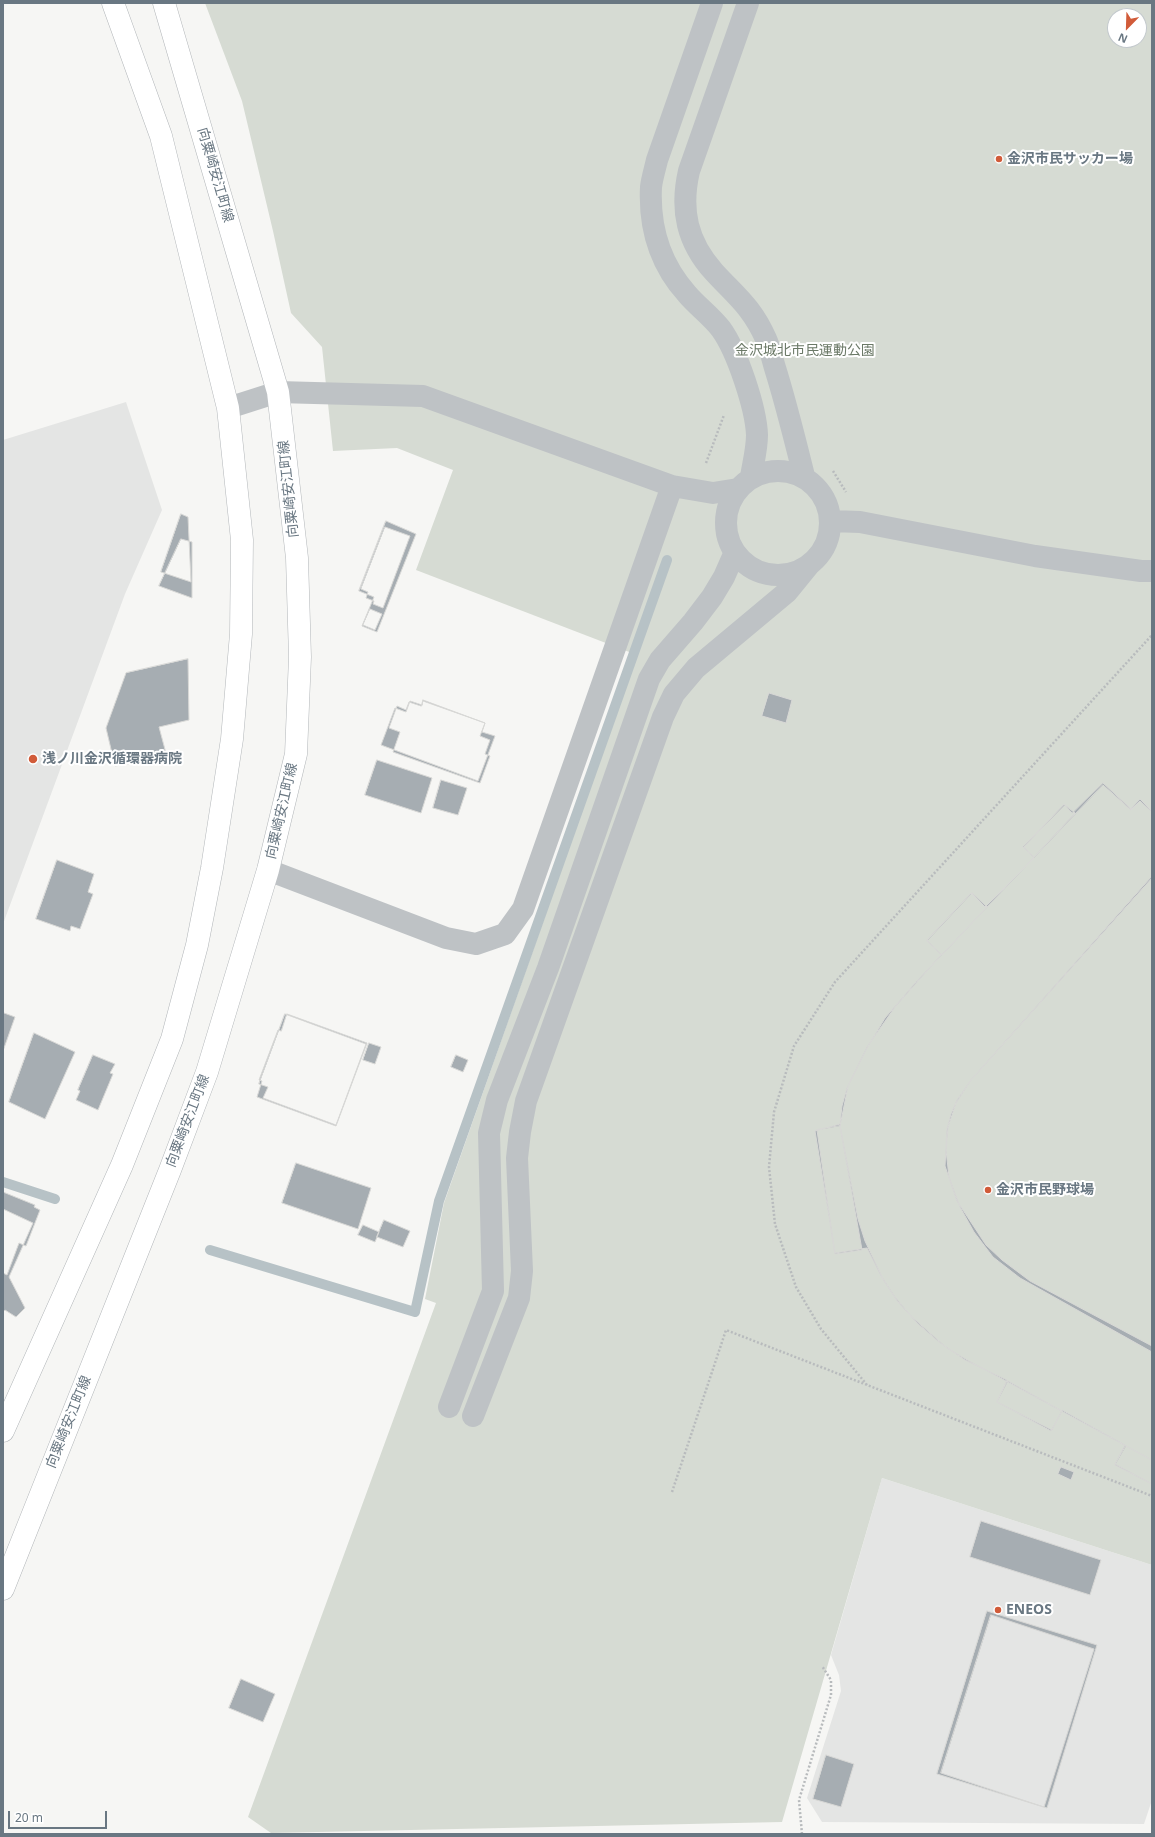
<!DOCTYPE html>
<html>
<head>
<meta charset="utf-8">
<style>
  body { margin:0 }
  #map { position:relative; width:1155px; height:1837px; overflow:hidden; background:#f6f6f4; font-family:"Noto Sans",sans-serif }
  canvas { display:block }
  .frame { position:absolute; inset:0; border:4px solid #697782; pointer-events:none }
  .north { position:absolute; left:1107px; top:8px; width:40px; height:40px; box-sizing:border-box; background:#fff; border:1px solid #c3c9cd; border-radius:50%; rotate:203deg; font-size:11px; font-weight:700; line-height:16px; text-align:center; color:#697782 }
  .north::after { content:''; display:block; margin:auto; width:14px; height:18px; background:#d15b39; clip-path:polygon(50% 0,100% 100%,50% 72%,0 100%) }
  .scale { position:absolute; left:8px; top:1811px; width:99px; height:18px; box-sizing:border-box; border:2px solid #697782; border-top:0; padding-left:5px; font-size:12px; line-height:14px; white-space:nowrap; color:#697782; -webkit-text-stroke:3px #fff; paint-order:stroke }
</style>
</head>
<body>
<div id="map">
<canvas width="1155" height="1837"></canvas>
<div class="frame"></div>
<div class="north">N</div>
<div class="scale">20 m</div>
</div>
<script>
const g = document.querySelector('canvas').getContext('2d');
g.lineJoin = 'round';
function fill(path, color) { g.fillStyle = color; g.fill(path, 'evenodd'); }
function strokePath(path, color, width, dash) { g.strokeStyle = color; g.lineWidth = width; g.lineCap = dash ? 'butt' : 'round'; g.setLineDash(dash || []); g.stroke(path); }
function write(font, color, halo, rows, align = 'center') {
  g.font = font + ' "Noto Sans","Noto Sans JP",sans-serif'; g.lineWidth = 4; g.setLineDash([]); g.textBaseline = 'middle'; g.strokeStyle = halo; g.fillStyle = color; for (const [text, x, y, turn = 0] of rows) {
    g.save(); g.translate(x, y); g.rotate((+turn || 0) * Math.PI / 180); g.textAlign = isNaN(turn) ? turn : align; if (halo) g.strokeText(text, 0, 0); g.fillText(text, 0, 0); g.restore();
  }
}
fill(new Path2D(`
  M126 402 162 510 125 594 3 924V440Z
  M882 1478 1152 1565V1800L1144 1824 822 1822 807 1798 841 1691 839 1675 831 1655Z`), '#e4e5e4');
fill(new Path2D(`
  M205 3H1152V1565L882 1478 782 1822 271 1833 248 1817 436 1303 425 1299 444 1203 637 655 416 570 453 470 397 448 333 451 322 347 291 313 273 231 242 101ZM1115 16H1139V40H1115Z`), '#d6dbd3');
strokePath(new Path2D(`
  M3 1182 55 1199
  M210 1250 415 1312 439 1201 667 560`), '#b7c2c6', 10);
const building = new Path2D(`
  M181 514 188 517 191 582 161 572Z
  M386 521 416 534 377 632 362 626 374 597 359 591Z
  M385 527 410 536 383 608 373 604 374 601 366 598 368 592 361 589Z
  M181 539 192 542V598L159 586Z
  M370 609 382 614 375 630 363 625Z
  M188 659 189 720 159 727 167 757 115 766 106 728 126 673Z
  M769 693 792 700 786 723 762 716Z
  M423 700 485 723 482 732 495 736 478 781 381 745 395 708 406 712 410 701 422 705Z
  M423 701 485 723 480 736 490 740 485 754 490 756 480 783 393 752 400 732 389 728 397 706 406 710 409 702 421 706Z
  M377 760 432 778 421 813 365 795Z
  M441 780 467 788 458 815 433 808Z
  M1103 783 1131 809 1140 799 1152 811V876L971 1080 956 1103 948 1127 946 1150 949 1177 960 1207 974 1232 993 1257 1020 1278 1152 1352V1484L1115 1464 1125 1445 1062 1410 1052 1430 997 1402 1007 1380 965 1360 939 1342 916 1322 895 1297 880 1274 867 1248 835 1253 815 1131 840 1124 842 1106 847 1088 867 1047 895 1007 941 955 927 940 971 893 985 907 1034 858 1024 847 1064 804 1072 813Z
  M1103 785 1131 810 1140 801 1152 812V878L971 1080 957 1100 951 1114 947 1129 945 1166 957 1201 986 1245 1002 1260 1030 1281 1152 1346V1460L969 1361 947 1348 913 1318 898 1302 884 1281 865 1241 858 1219 840 1126 848 1086 867 1048 885 1018 916 982Z
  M1065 805 1075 813 1034 857 1023 847Z
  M57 860 94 874 88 892 93 894 80 929 71 926 70 931 36 919Z
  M972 893 987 907 942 955 927 941Z
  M4 1013 15 1017 3 1051V1015Z
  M285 1014 366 1044 336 1125 263 1098 268 1087 259 1084Z
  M287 1014 367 1043 336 1126 257 1097 262 1081 259 1080 278 1030 281 1031Z
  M34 1033 75 1052 45 1119 9 1102Z
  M369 1043 381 1047 375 1064 363 1060Z
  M93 1055 115 1064 110 1073 113 1074 98 1110 76 1100 80 1091 78 1090Z
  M456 1055 468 1060 463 1072 451 1067Z
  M840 1126 862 1250 835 1254 817 1130Z
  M296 1163 371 1188 358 1229 282 1203Z
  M3 1192 35 1205 34 1207 40 1210 26 1246 19 1243 7 1275 3 1273Z
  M3 1209 33 1223 9 1277 25 1308 16 1317 5 1310 3 1312Z
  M384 1220 410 1231 403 1247 377 1237Z
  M363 1225 379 1232 375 1242 358 1235Z
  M1008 1381 1062 1411 1051 1431 997 1402Z
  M1126 1446 1152 1460V1484L1115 1465Z
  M1061 1467 1074 1472 1071 1480 1058 1474Z
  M981 1521 1101 1560 1090 1595 970 1557Z
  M987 1611 1097 1645 1047 1808 937 1774Z
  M991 1615 1094 1649 1044 1807 941 1773Z
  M241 1679 275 1694 263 1722 229 1708Z
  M826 1755 854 1764 841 1807 813 1799Z`);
fill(building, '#a6adb2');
strokePath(building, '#d8d8d6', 1);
const major = new Path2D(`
  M3 1431 122 1165 172 1039 197 945 212 868 232 739 241 634 242 540 228 408 161 136 113 3
  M3 1589 170 1170 207 1072 268 870 296 754 300 657 297 558 278 392 164 3`);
strokePath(major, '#b2b6b9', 23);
strokePath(new Path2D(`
  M706 463 724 415
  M833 471 846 492
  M867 1385 821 1329 796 1287 775 1224 769 1167 774 1112 794 1046 835 982 1152 635
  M672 1492 726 1330 1152 1496
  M802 1834 799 1800 831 1695V1680L822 1666`), '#b8bbbd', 2.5, [2, 2]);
strokePath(new Path2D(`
  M712 3 657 160C655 169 652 178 651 187 649 227 660 264 687 294 697 306 711 316 721 329 737 351 756 408 757 435 757 449 753 464 751 477
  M748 3 689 171C680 210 687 242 714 272 736 296 752 307 766 339 770 348 772 358 775 368 786 403 795 440 804 476
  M228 408 278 392 423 396 672 486 713 493 738 489
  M726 523a52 52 0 1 1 104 0a52 52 0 1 1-104 0Z
  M831 521 860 522 1035 556 1141 571H1152
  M268 870 446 938 476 944 505 934 523 909 672 486
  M449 1407 493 1291 489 1133 497 1100 548 968 649 679 660 660 693 622 712 597 724 577 735 552
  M473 1416 519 1298 522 1271 517 1158 520 1132 526 1101 663 717 674 694 696 668 787 592 809 565`), '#bec2c5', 22);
strokePath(major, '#fff', 22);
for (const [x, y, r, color] of [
  [999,159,4,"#d15b39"],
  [33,759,5,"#d15b39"],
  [988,1190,4,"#d15b39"],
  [998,1610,4,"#d15b39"]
]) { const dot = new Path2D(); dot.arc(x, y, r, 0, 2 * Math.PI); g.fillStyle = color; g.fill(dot); strokePath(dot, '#fff', 1.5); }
write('bold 14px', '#697782', '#fff', [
  ["金沢市民サッカー場",1007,159],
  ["浅ノ川金沢循環器病院",42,759],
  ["金沢市民野球場",996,1190],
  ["ENEOS",1006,1610]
], 'left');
write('14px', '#697782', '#fff', [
  ["向粟崎安江町線",215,175,74],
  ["向粟崎安江町線",289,489,-96],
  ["向粟崎安江町線",282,811,-77],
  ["向粟崎安江町線",188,1121,-69],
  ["向粟崎安江町線",69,1422,-68]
]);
write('14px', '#6b7967', '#fff', [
  ["金沢城北市民運動公園",805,351]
]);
</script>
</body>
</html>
